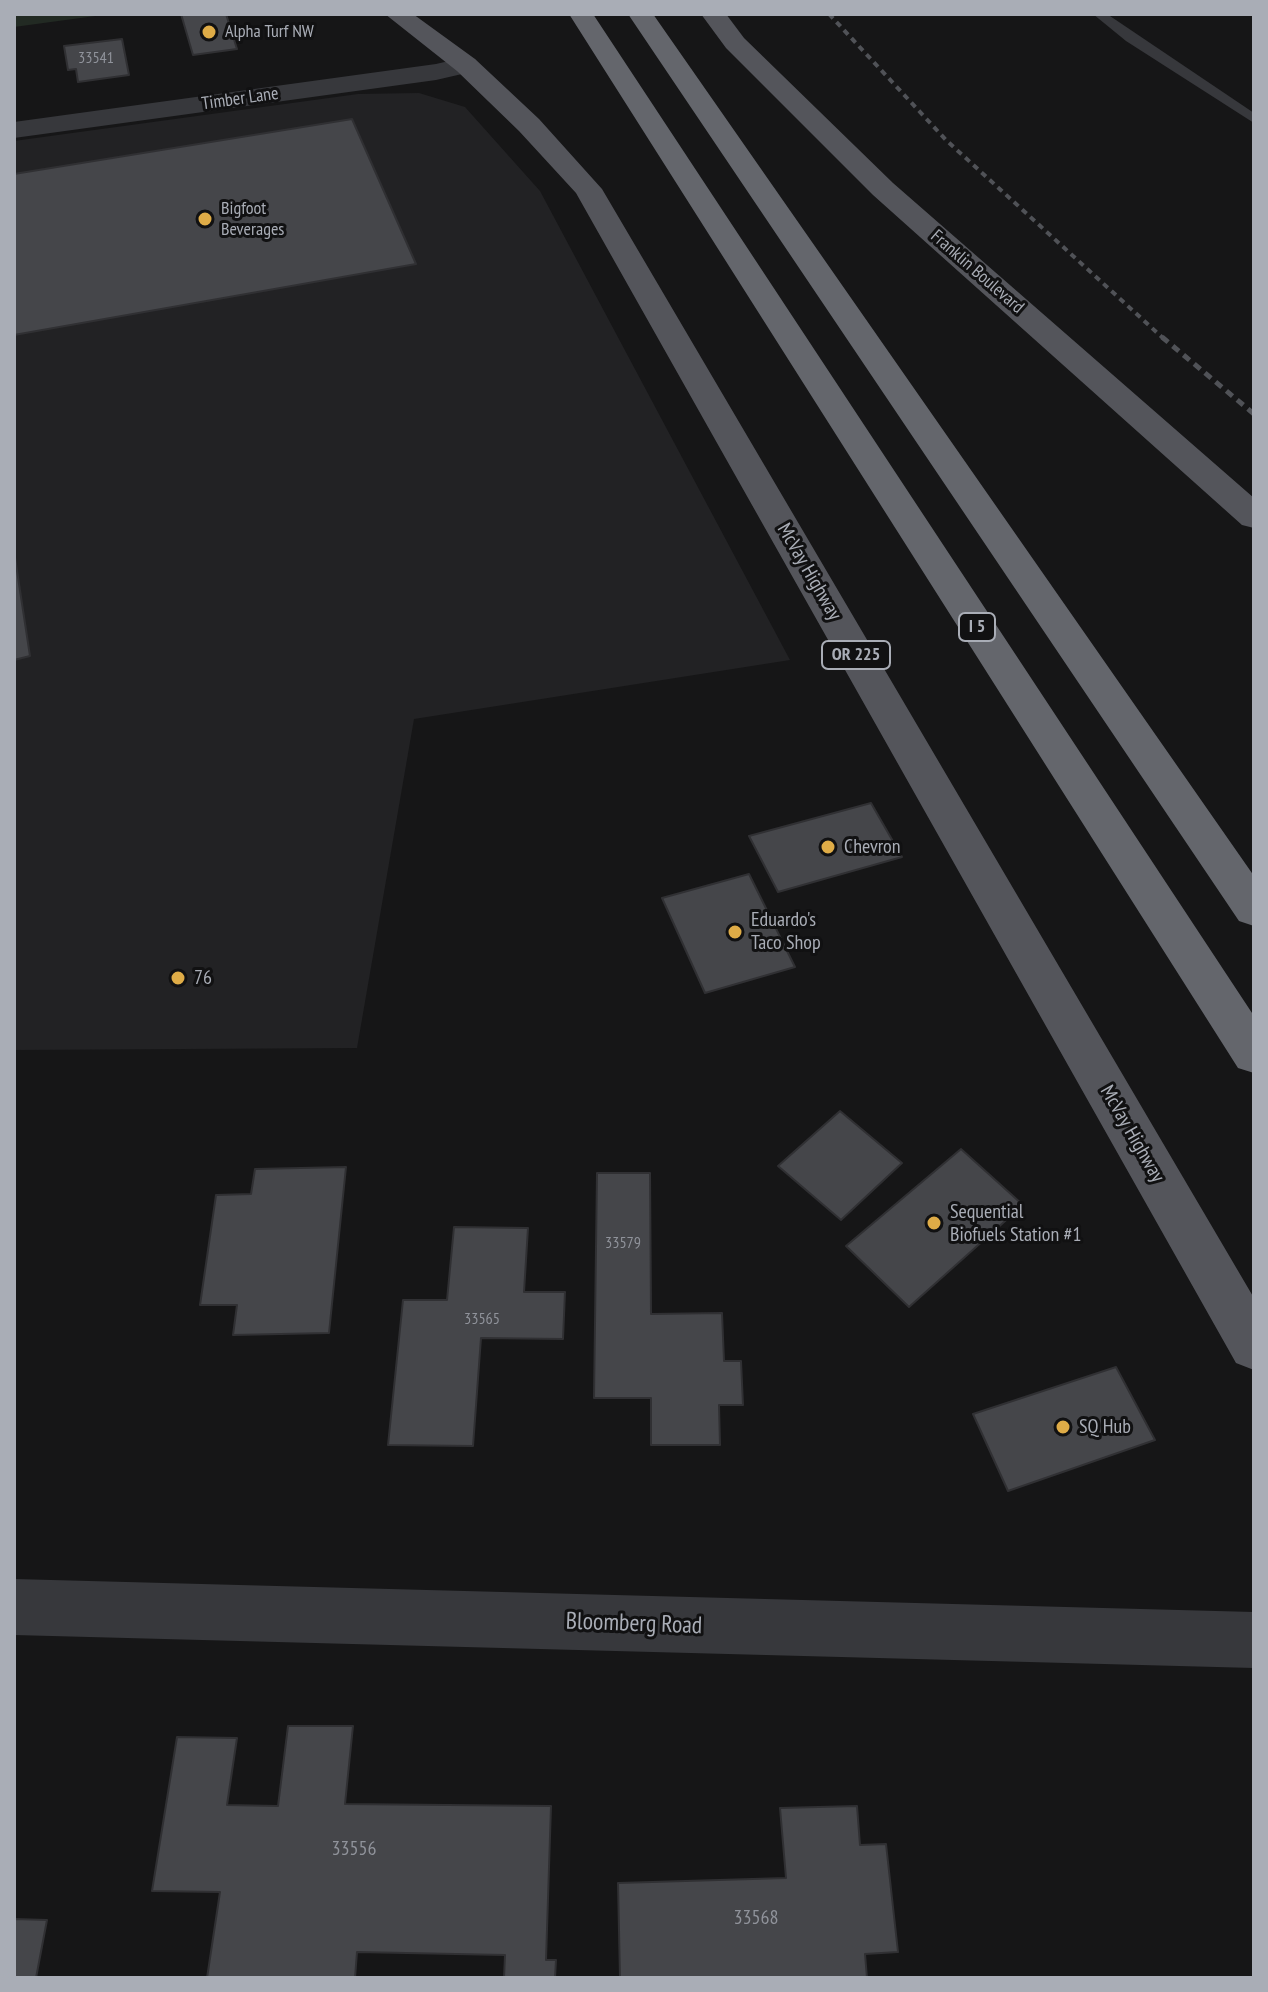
<!DOCTYPE html>
<html>
<head>
<meta charset="utf-8">
<style>
  body { margin:0 }
  #map { position:relative; width:1268px; height:1992px; overflow:hidden; background:#161617; font-family:"PT Sans Narrow",sans-serif }
  canvas { display:block }
  .frame { position:absolute; inset:0; border:16px solid #a9adb6; pointer-events:none }
</style>
</head>
<body>
<div id="map">
<canvas width="1268" height="1992"></canvas>
<div class="frame"></div>
</div>
<script>
const g = document.querySelector('canvas').getContext('2d');
g.lineJoin = 'round';
function fill(path, color) { g.fillStyle = color; g.fill(path, 'evenodd'); }
function strokePath(path, color, width, dash) { g.strokeStyle = color; g.lineWidth = width; g.lineCap = dash ? 'butt' : 'round'; g.setLineDash(dash || []); g.stroke(path); }
function write(font, color, halo, rows, align = 'center') {
  g.font = font + ' "PT Sans Narrow",sans-serif'; g.lineWidth = 6; g.setLineDash([]); g.textBaseline = 'middle'; g.strokeStyle = halo; g.fillStyle = color; for (const [text, x, y, turn = 0] of rows) {
    g.save(); g.translate(x, y); g.rotate((+turn || 0) * Math.PI / 180); g.textAlign = isNaN(turn) ? turn : align; if (halo) g.strokeText(text, 0, 0); g.fillText(text, 0, 0); g.restore();
  }
}
fill(new Path2D(`
  M419 93 465 107 540 191 790 660 414 719 357 1048 14 1050V141L358 94Z`), '#222224');
fill(new Path2D(`
  M14 14H110L14 27Z`), '#222a23');
const building = new Path2D(`
  M181 14H226L237 49 193 55Z
  M122 39 129 75 78 82 76 69 68 70 64 46Z
  M352 119 416 264 14 335V174Z
  M14 551 30 656 14 660Z
  M871 803 902 857 778 892 749 836Z
  M749 874 795 967 705 993 662 898Z
  M840 1111 902 1163 841 1220 778 1166Z
  M961 1149 1023 1205 909 1307 846 1246Z
  M346 1167 329 1333 233 1335 237 1305H200L216 1195 251 1194 255 1169Z
  M597 1173H650L651 1314 722 1313 724 1361H741L743 1405H719L720 1445H651V1398H594Z
  M454 1227 528 1228 524 1292H565L563 1339 481 1338 473 1446 388 1445 403 1300H447Z
  M1116 1367 1155 1440 1008 1491 973 1414Z
  M288 1726H353L345 1804 551 1806 546 1960H556L555 1978H504L505 1955 357 1952 355 1978H207L220 1892 152 1891 177 1737 237 1738 227 1805 278 1806Z
  M857 1806 860 1845 886 1844 898 1952 865 1954 867 1978H620L618 1883 786 1878 780 1808Z
  M14 1919 47 1920 36 1978H14Z`);
fill(building, '#45464a');
strokePath(building, '#303033', 2);
fill(new Path2D(`
  M1093 14H1107L1254 113V123L1126 41Z`), '#37383c');
fill(new Path2D(`
  M466 57 475 59 479 65 475 71 436 80 14 138V122L436 64Z
  M14 1579 1254 1612V1668L14 1635Z`), '#37383c');
fill(new Path2D(`
  M385 14H413L475 59 539 119 602 189 1254 1298V1370L1236 1363 576 193 519 131 457 71Z
  M701 14H726L744 38 893 183 1254 498V528L1242 525 873 195 726 48Z`), '#54555b');
fill(new Path2D(`
  M569 14H593L1254 1016V1073L1238 1068Z
  M628 14H653L1254 876V926L1239 921Z`), '#64666c');
strokePath(new Path2D(`
  M829 14 946 140 1164 339`), '#505257', 4, [6, 5]);
strokePath(new Path2D(`
  M1162 337 1254 414`), '#505257', 5, [8, 6]);
for (const [x, y, r, color] of [
  [209,32,8,"#dfac47"],
  [205,219,8,"#dfac47"],
  [828,847,8,"#dfac47"],
  [735,932,8,"#dfac47"],
  [178,978,8,"#dfac47"],
  [934,1223,8,"#dfac47"],
  [1063,1427,8,"#dfac47"]
]) { const dot = new Path2D(); dot.arc(x, y, r, 0, 2 * Math.PI); g.fillStyle = color; g.fill(dot); strokePath(dot, '#111112', 3); }
write('16px', '#90939b', null, [
  ["33541",96,58],
  ["33579",623,1243],
  ["33565",482,1319]
]);
write('18px', '#a9adb6', '#111112', [
  ["Alpha Turf NW",225,32],
  ["Bigfoot",221,209],
  ["Beverages",221,230]
], 'left');
write('18px', '#a9adb6', '#111112', [
  ["Timber Lane",240,99,-8],
  ["Franklin Boulevard",977,272,41]
]);
for (const [x, y, w] of [
  [977,627,36],
  [856,655,68]
]) { const box = new Path2D(); box.roundRect(x - w / 2, y - 14, w, 28, 6); g.fillStyle = '#111112'; g.fill(box); strokePath(box, '#a9adb6', 2); }
write('bold 18px', '#a9adb6', null, [
  ["I 5",977,627],
  ["OR 225",856,655]
]);
write('20px', '#a9adb6', '#111112', [
  ["McVay Highway",809,572,60],
  ["McVay Highway",1132,1134,60]
]);
write('20px', '#a9adb6', '#111112', [
  ["Chevron",844,847],
  ["Eduardo's",751,920],
  ["Taco Shop",751,943],
  ["76",194,978],
  ["Sequential",950,1212],
  ["Biofuels Station #1",950,1235],
  ["SQ Hub",1079,1427]
], 'left');
write('20px', '#90939b', null, [
  ["33556",354,1849],
  ["33568",756,1918]
]);
write('24px', '#a9adb6', '#111112', [
  ["Bloomberg Road",634,1624,2]
]);
</script>
</body>
</html>
